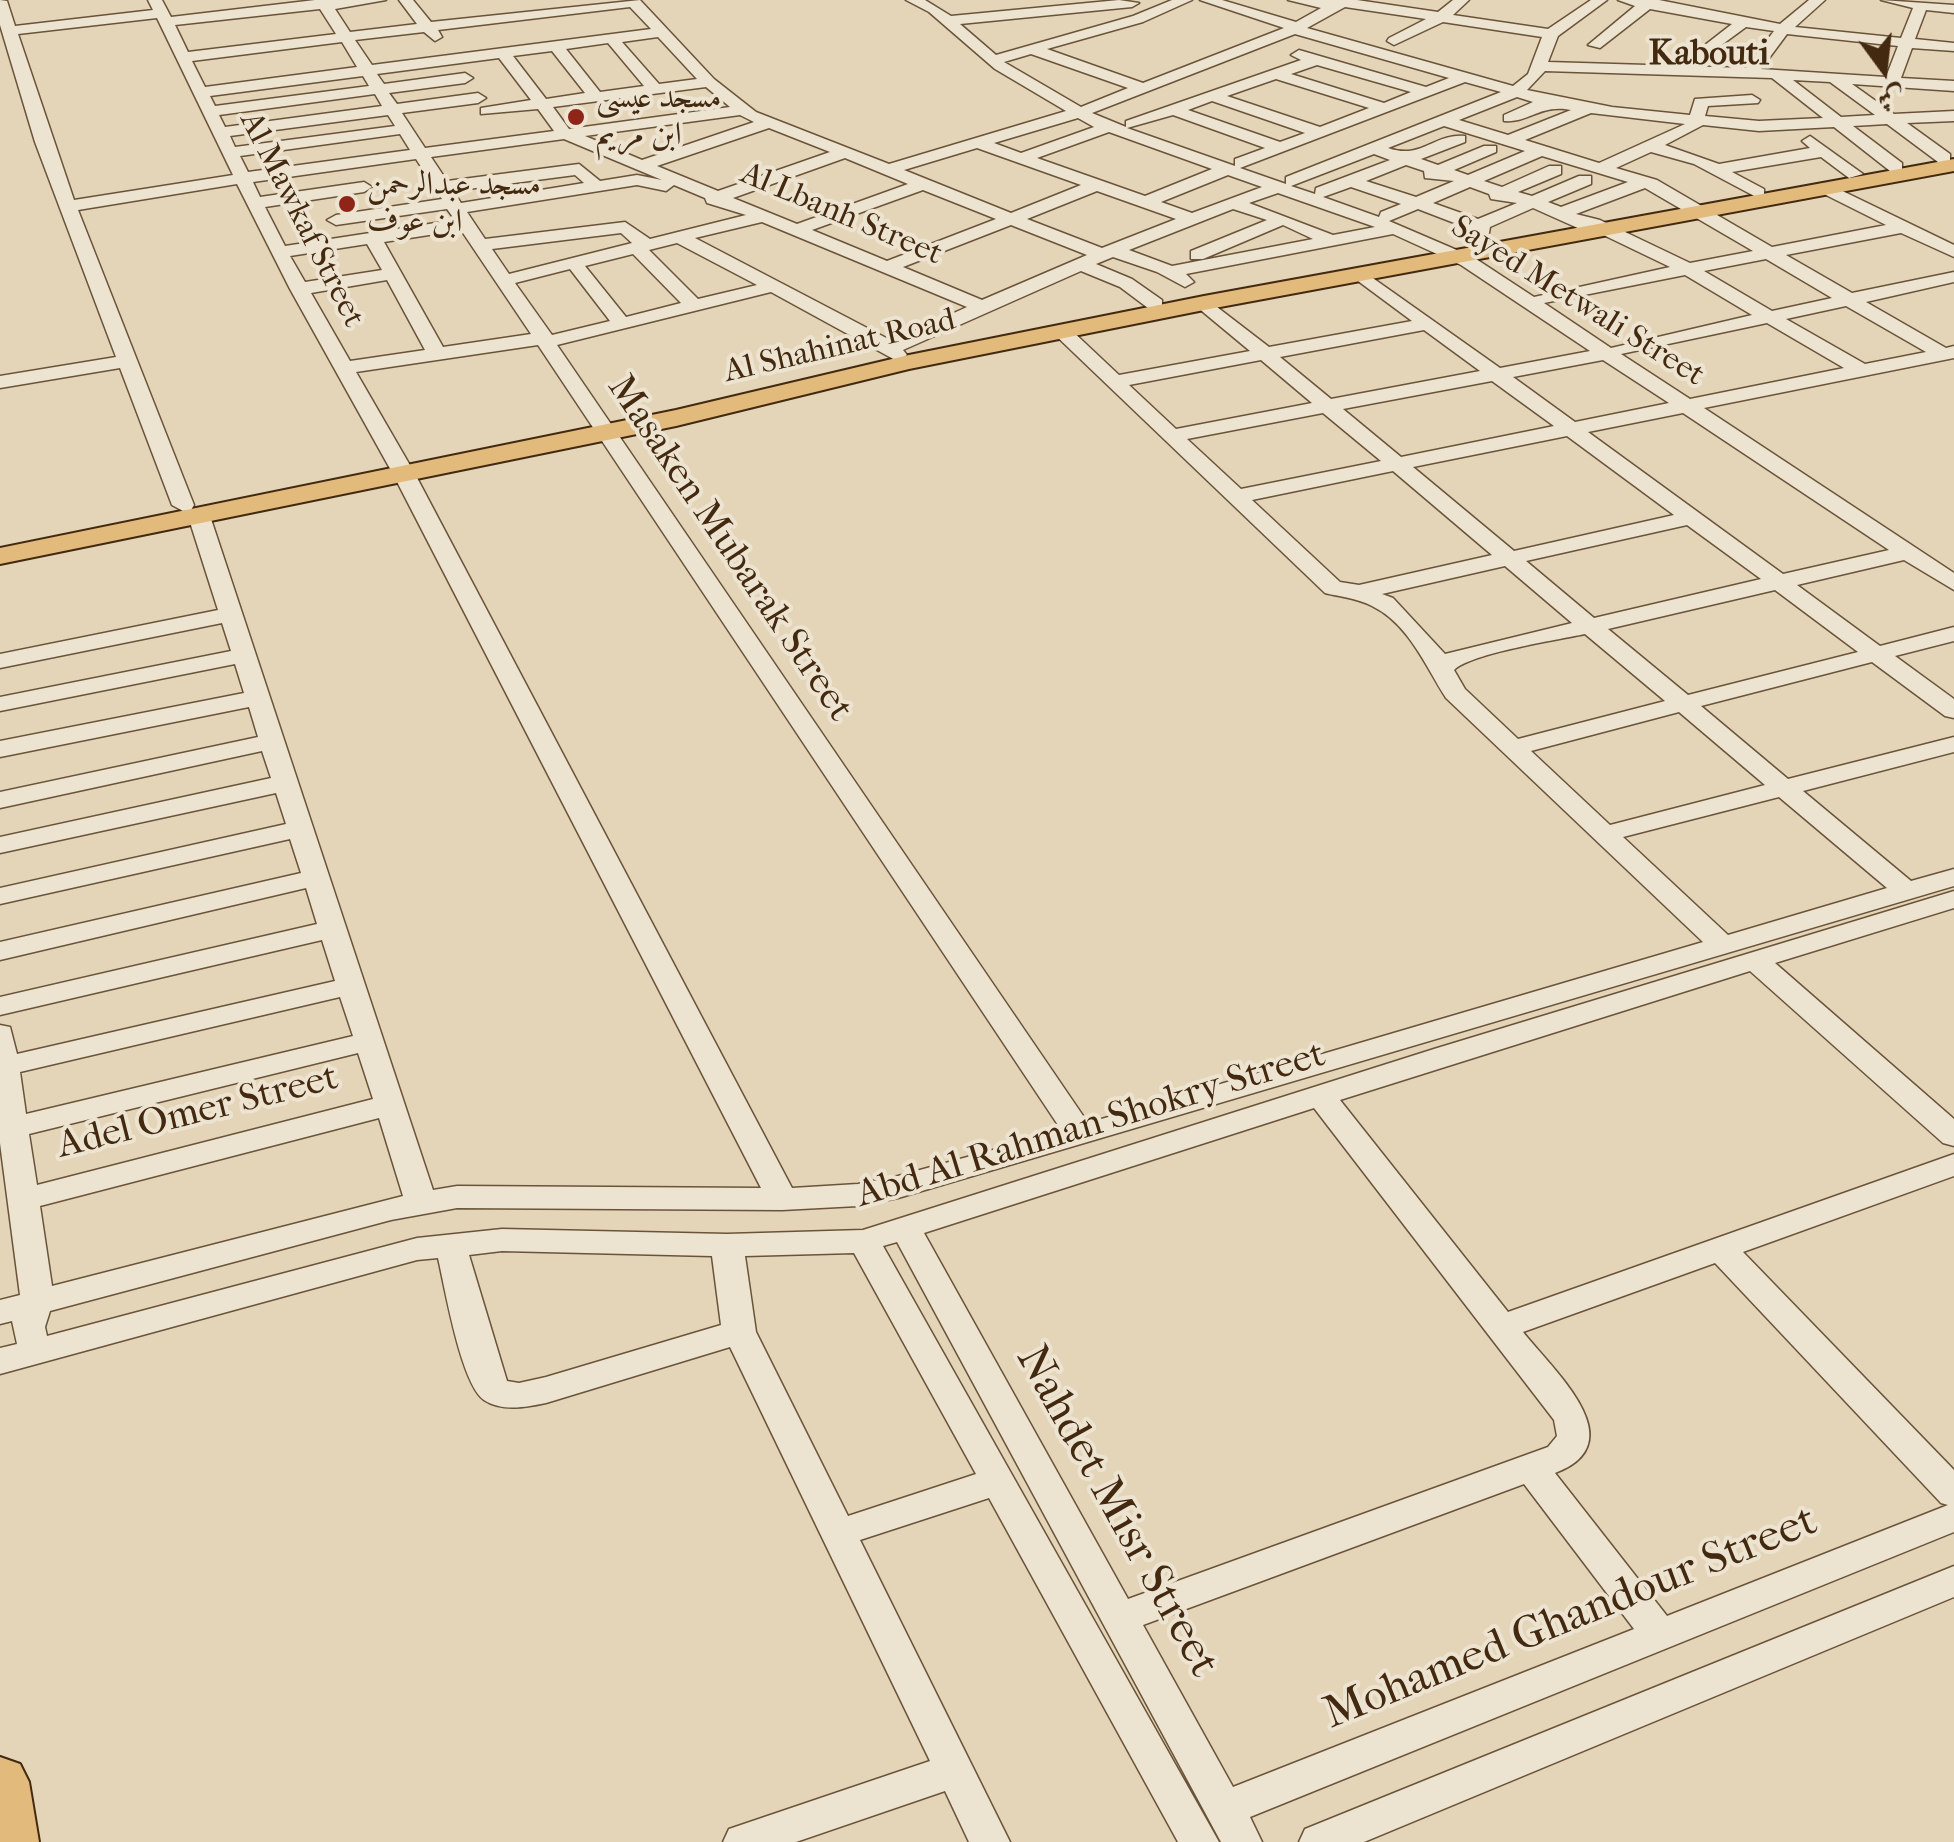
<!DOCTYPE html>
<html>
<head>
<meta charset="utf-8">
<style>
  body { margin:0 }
  #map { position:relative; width:1954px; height:1842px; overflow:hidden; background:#e4d4b8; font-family:"IM FELL French Canon",Amiri,serif }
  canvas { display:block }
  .north { position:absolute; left:1834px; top:20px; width:100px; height:100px; -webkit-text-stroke:8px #ede3d1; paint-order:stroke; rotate:165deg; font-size:28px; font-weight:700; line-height:40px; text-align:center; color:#42290f }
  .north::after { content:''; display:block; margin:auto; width:35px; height:45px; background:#42290f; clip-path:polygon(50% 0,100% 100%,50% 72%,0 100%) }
</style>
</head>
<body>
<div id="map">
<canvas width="1954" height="1842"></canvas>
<div class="north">ش</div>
</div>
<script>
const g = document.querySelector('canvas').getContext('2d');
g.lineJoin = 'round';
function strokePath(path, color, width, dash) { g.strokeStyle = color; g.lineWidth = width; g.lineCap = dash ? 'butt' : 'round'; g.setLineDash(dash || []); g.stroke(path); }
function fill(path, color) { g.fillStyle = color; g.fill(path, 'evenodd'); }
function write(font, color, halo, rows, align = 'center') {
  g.font = font + ' "IM FELL French Canon",Amiri,serif'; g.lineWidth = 8; g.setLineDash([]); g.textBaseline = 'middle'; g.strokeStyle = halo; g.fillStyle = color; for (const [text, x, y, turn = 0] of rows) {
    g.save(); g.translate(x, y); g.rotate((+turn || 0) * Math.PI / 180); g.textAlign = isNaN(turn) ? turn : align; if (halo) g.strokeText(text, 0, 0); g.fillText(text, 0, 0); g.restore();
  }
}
const minor = new Path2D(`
  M0 0 7 1 15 26 153 10 148 0H162L171 17 315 0H386L335 9 350 32 417 24 399 0H413L431 22 640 0 714 79 756 112 889 164 1066 111 995 69 929 12 906 0H925L951 16 1119 0 1139 3 1132 7 960 24 996 55 1133 16 1172 0H1192L1143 22 1047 49 1143 83 1284 28 1200 0H1222L1296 22 1321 8 1288 0H1357L1438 12 1453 0H1469L1453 15 1548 29 1591 0H1607L1558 36 1548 62 1746 68 1774 31 1746 27 1701 60 1693 55 1696 52 1732 24 1650 9 1600 48 1588 45 1635 6 1618 0H1659L1780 24 1809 0H1825L1795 27 1901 38 1913 8 1881 0 1954 5V13L1926 10 1915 39 1954 43V51L1912 48 1901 78 1954 81V91L1852 84 1894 114 1954 111V121L1907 123 1950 154V162H1938L1887 124 1853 126 1902 163V171H1890L1834 127 1759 131 1703 125 1665 145 1719 164 1810 148 1802 141 1810 136 1863 174 1849 178 1821 157 1732 172 1764 189V197L1758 198 1694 164 1651 152 1616 168 1657 180 1772 247 1886 225 1820 192V184L1826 183 1954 245V257L1901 233 1786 255 1852 293 1954 272V282L1866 302 1946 348 1954 346V358L1704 408 1954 573V590L1904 560 1797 585 1880 646 1954 627V641L1895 656 1954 699V718L1945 716 1872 662 1701 706 1788 779 1954 737V752L1803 791 1911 881 1954 869V886L898 1198 858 1206 782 1210 457 1208 391 1220 50 1311 45 1327 47 1336 417 1238 502 1229 727 1234 863 1230 1434 1049 1954 891V908L1775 963 1954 1119V1146L1943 1143 1750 971 1340 1100 1508 1312 1954 1154V1176L1743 1252 1954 1470V1532L1250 1817 1262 1842H1221L897 1242 883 1246 1219 1842H1178L989 1498 860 1540 1010 1842H969L945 1791 796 1842H723L729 1829 930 1761 730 1347 546 1403C527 1407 502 1412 484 1400 461 1384 445 1288 438 1258L417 1260 0 1374V1348L17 1344 12 1321 0 1324V1300L20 1295 0 1143V1025L10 1027 17 1054 335 981 322 940 0 1015V997L317 924 306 888 0 960V942L301 873 290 839 0 904V888L286 824 276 793 0 853V837L271 778 262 751 0 808V792L258 737 249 707 0 757V741L244 693 235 664 0 711V697L231 651 222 623 0 668V654L218 610 189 519 200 512 211 519 433 1190 457 1186 761 1188 393 474 290 289 237 184 78 210 194 505 191 510 183 511 172 505 120 368 0 388V376L116 357 35 142 0 25ZM630 7 651 29 372 65 355 40 424 32 435 41 442 37 438 30ZM1345 7 1426 19 1389 38 1387 41 1394 45 1443 22 1542 37 1528 74 1513 86 1307 28ZM320 9 336 34 188 52 175 25ZM157 18 233 175 74 200 18 34ZM1295 34 1449 78 1426 87 1299 50 1291 55 1301 60 1126 121V127L1092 113ZM1787 34 1898 46 1886 77 1761 69ZM658 37 697 79 659 84 622 42ZM342 42 357 67 205 87 192 61ZM608 43 644 86 600 92 566 49ZM552 51 585 93 546 99 513 56ZM1031 54 1128 88 1081 107 1004 62ZM499 58 531 100 481 108V114L538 109 554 131 425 148 402 113 478 103 486 98 478 93 397 104 389 93 465 83 473 78 465 73 384 84 377 74ZM1317 65 1411 92 1384 103 1291 74ZM1545 71 1772 78 1823 118 1759 121 1705 116 1708 106 1758 103 1760 100 1752 95 1695 99 1690 115 1612 107 1527 90ZM363 76 369 86 215 106 210 96ZM1276 79 1369 108 1320 127 1227 96ZM1793 80 1830 82 1875 115 1841 117ZM1465 82 1501 92 1286 177V184L1240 168ZM706 87 730 107 569 129 553 107ZM375 94 382 106 225 127 219 115ZM1517 97 1533 102 1504 115V121C1530 123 1539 104 1571 110L1508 135 1459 120ZM1212 101 1305 133 1280 142 1188 110ZM1591 113 1685 124 1599 163 1525 140ZM388 115 395 126 235 147 230 136ZM740 115 754 122 642 160 585 136ZM1173 115 1265 148 1235 159V166L1127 128ZM1078 118 1094 127 1021 153 994 143ZM1444 126 1525 151 1468 175 1454 170 1496 152V146H1484L1438 165 1421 159 1465 142V136C1434 133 1422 160 1388 148ZM769 128 830 152 718 191 657 166ZM1109 132 1212 169 1145 196 1037 158ZM400 134 410 150 248 172 240 156ZM564 139 662 180 637 175 600 181 579 164 447 181 431 157ZM977 148 1081 185 1011 213 904 170ZM1374 154 1390 160 1316 188 1315 194 1291 186ZM1542 156 1628 182 1561 207 1548 202 1591 184V176H1579L1532 196 1518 192 1561 174V166H1549L1502 187 1484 181ZM845 158 908 184 797 224 733 198ZM416 159 442 199 336 215 327 220 336 225 447 209 455 220 285 246 265 207 364 192 372 187 364 182 260 197 253 182ZM1406 165 1424 171 1425 178 1454 181 1416 197 1366 181ZM575 175 584 183 461 203 453 191ZM1228 175 1262 187 1192 213 1161 202ZM637 185 666 191 674 185 705 198 707 203 746 215 650 239 625 222 485 239 467 212ZM1351 187 1401 204 1381 212 1379 217 1323 197ZM1470 187 1489 194 1491 199 1517 203 1478 219 1433 203ZM1645 188 1753 251 1690 263 1600 220 1576 214ZM923 190 996 219 887 261 812 230ZM1097 191 1176 219 1102 248 1027 219ZM1278 193 1375 227 1333 235 1249 203ZM1533 208 1580 229H1591L1670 267 1534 297 1473 257 1389 221 1418 209 1483 234 1489 233 1490 227ZM1233 209 1267 220 1191 251V259H1203L1283 225 1313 239 1172 266 1129 250ZM762 222 967 307 892 341 695 238ZM1011 225 1087 255 982 300 903 267ZM461 230 531 334 443 347 384 242ZM621 233 632 243 509 274 492 249ZM1393 234 1461 265 1590 351 1500 368 1360 269 1354 270V278L1412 321 1269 347 1204 297 1195 303 1197 307 1250 351 1119 375 1069 328 1062 326 1052 332 1325 593C1341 597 1357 598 1372 606 1409 624 1426 667 1446 698L1703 942 1088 1123 557 345 771 292 897 361 907 355 903 350 1081 271 1120 287 1148 308H1162V300L1132 279 1096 264 1113 257 1157 272 1185 287 1194 282 1186 274ZM677 243 757 285 698 299 649 250ZM367 244 382 270 305 282 290 256ZM633 254 681 303 626 317 585 266ZM1766 259 1832 298 1772 311 1704 271ZM570 269 610 321 552 335 515 283ZM1685 275 1752 315 1611 348 1544 303ZM387 280 425 350 350 361 311 293ZM1846 306 1926 352 1865 364 1786 319ZM1767 323 1844 368 1690 399 1621 354ZM1424 330 1480 371 1331 399 1280 357ZM538 345 1062 1131 898 1176 858 1184 792 1188 415 474 356 372ZM1261 360 1312 403 1176 429 1129 385ZM1603 360 1669 403 1575 422 1513 377ZM1492 381 1554 426 1401 457 1343 409ZM1323 413 1381 461 1241 489 1187 439ZM1683 413 1889 550 1783 574 1588 432ZM1567 436 1674 515 1514 551 1413 467ZM1393 471 1492 555 1359 585 1340 582 1252 500ZM1687 525 1761 579 1594 618 1526 561ZM1505 566 1572 623 1445 654 1393 598 1382 594ZM1775 590 1858 652 1688 695 1608 629ZM1585 634 1665 701 1518 739 1465 689 1454 670C1472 653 1557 640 1585 634ZM1679 712 1765 785 1610 825 1531 751ZM1779 797 1887 888 1728 935 1623 837ZM340 997 353 1036 26 1114 20 1072ZM358 1053 373 1099 37 1185 29 1134ZM1314 1108 1554 1420 1557 1436 1548 1447 1128 1599 924 1233ZM379 1118 403 1196 52 1286 40 1206ZM502 1251 712 1256 721 1325 546 1377 519 1383 507 1381 469 1255ZM854 1253 976 1474 848 1516 756 1332 745 1256ZM1715 1263 1941 1503 1948 1505 1667 1616 1555 1473C1636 1443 1553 1370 1523 1332ZM1524 1484 1634 1629 1233 1787 1143 1625Z
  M1954 1566V1597L1364 1842H1299L1305 1829Z`);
const major = new Path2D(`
  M1954 159V171L1204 310 909 369 676 426 0 564V548L676 410 909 355 1204 296Z`);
const highway = new Path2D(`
  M0 1757 20 1764 29 1782 39 1842H0Z`);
strokePath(minor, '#6a5439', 3);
strokePath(major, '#42290f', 4);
strokePath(highway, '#42290f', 4);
fill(minor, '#ede3d1');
fill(major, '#e2ba7c');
fill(highway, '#e2ba7c');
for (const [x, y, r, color] of [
  [576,117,10,"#8f2418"],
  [347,204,10,"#8f2418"]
]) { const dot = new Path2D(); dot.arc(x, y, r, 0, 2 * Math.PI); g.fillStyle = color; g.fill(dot); strokePath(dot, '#ede3d1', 4); }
write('32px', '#42290f', '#ede3d1', [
  ["مسجد عيسى",596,99],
  ["ابن مريم",596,136],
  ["مسجد عبدالرحمن",367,186],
  ["ابن عوف",367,223]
], 'left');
write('32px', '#42290f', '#ede3d1', [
  ["Al Lbanh Street",841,215,23],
  ["Al Mawkaf Street",301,220,63],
  ["Sayed Metwali Street",1577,302,32],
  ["Al Shahinat Road",840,347,-13]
]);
write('bold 35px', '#42290f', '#ede3d1', [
  ["Kabouti",1709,55]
]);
write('38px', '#42290f', '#ede3d1', [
  ["Masaken Mubarak Street",729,549,56],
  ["Adel Omer Street",198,1113,-14],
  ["Abd Al Rahman Shokry Street",1091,1126,-17]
]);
write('45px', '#42290f', '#ede3d1', [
  ["Nahdet Misr Street",1116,1512,61],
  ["Mohamed Ghandour Street",1571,1619,-22]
]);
</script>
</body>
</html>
